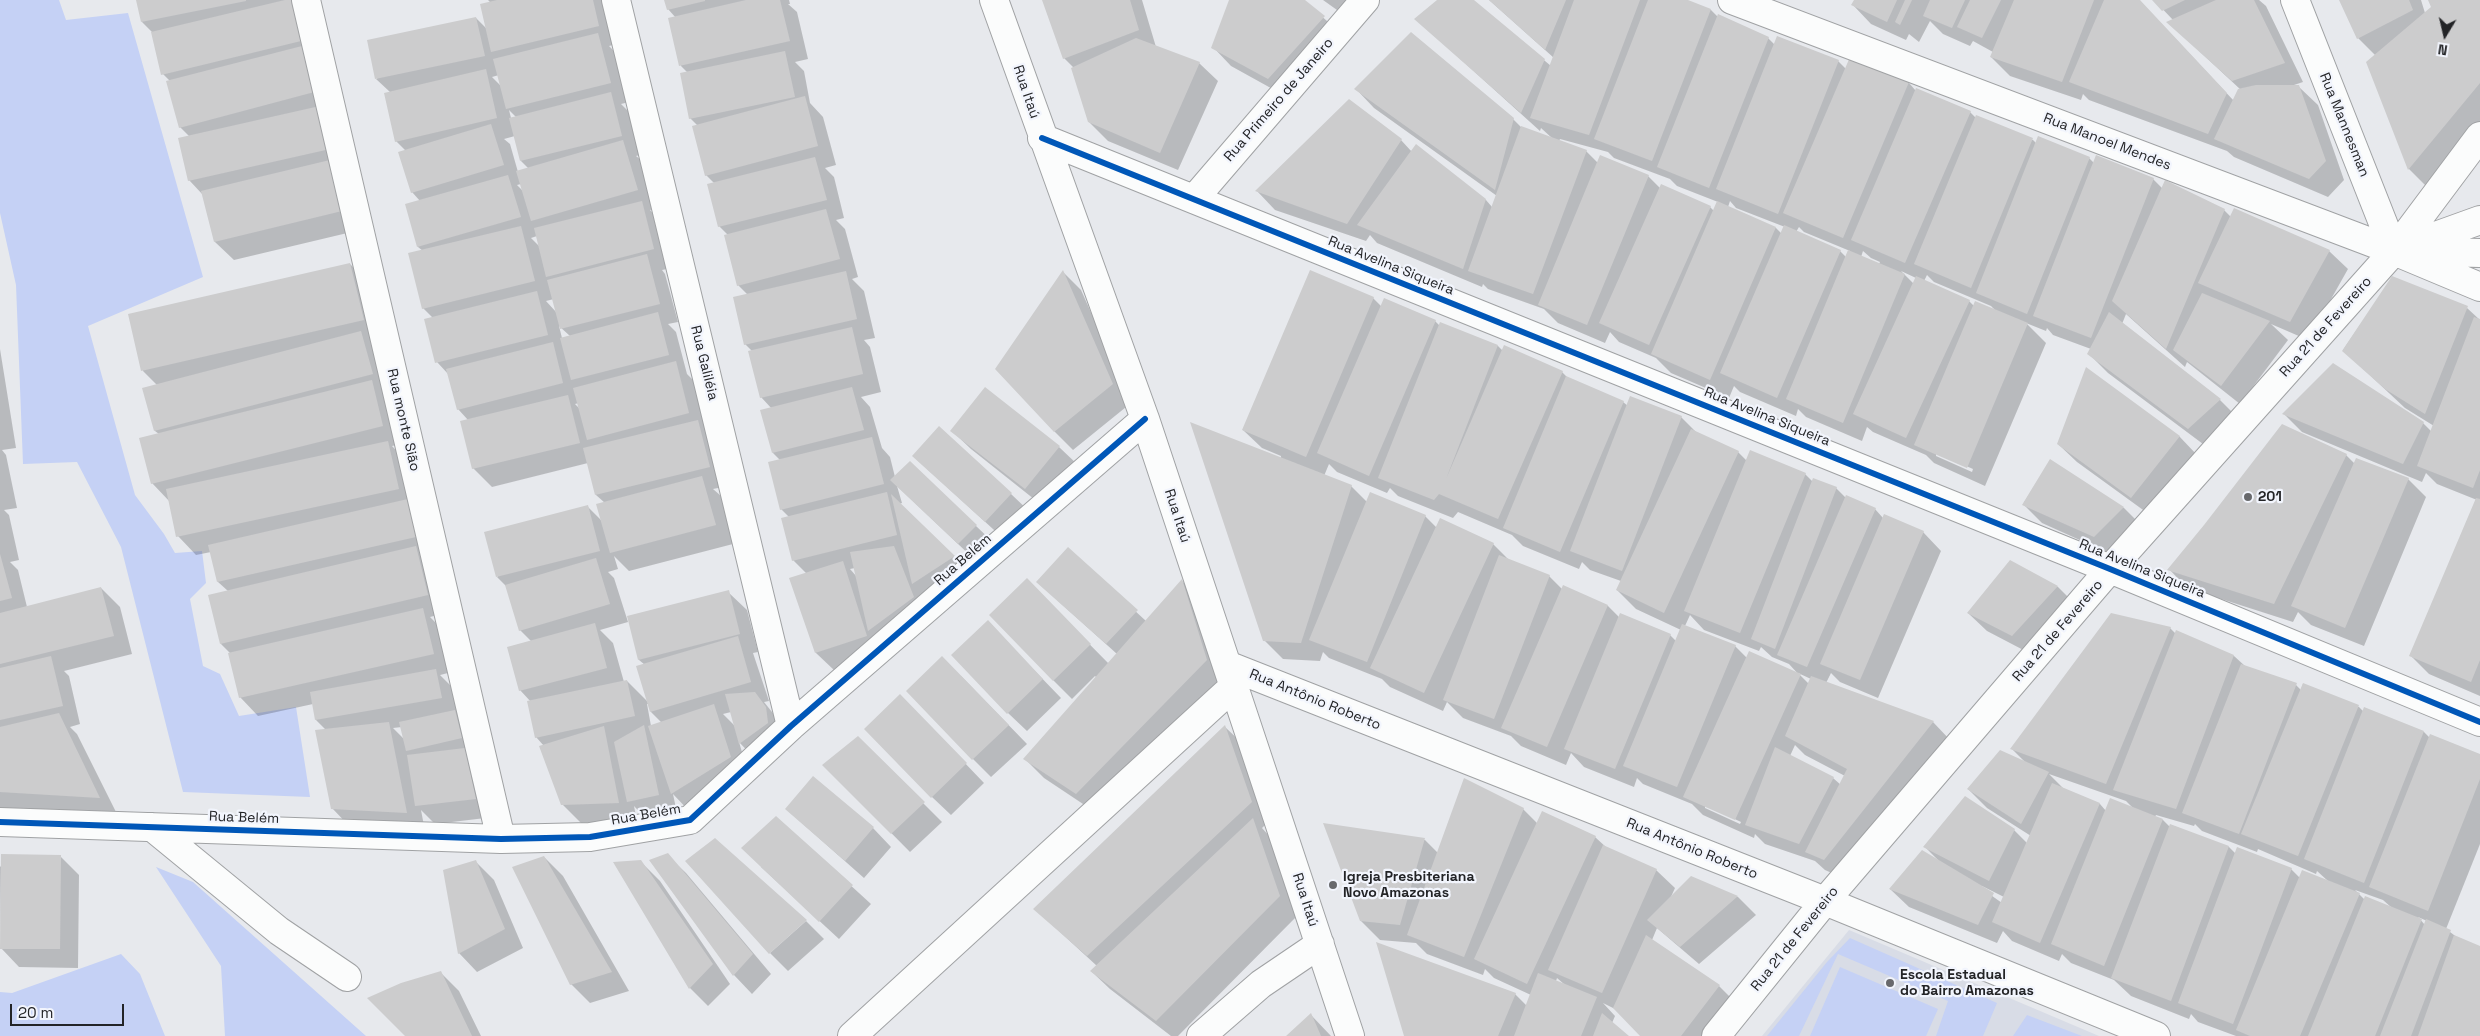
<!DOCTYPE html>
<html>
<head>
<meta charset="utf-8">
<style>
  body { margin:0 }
  #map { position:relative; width:2480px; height:1036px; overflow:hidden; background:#e7e9ed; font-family:"Space Grotesk",sans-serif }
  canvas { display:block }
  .north { position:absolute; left:2420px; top:10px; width:50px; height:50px; -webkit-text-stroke:4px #f2f5fd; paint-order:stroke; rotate:189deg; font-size:14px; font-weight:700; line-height:20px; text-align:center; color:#232427 }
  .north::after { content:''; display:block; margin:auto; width:18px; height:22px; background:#232427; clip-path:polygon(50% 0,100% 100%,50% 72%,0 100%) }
  .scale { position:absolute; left:10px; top:1004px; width:114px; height:22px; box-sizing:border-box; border:2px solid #232427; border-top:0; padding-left:6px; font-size:15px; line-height:18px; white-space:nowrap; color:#232427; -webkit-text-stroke:4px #f2f5fd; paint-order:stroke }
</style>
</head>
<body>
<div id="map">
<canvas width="2480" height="1036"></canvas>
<div class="north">N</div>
<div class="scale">20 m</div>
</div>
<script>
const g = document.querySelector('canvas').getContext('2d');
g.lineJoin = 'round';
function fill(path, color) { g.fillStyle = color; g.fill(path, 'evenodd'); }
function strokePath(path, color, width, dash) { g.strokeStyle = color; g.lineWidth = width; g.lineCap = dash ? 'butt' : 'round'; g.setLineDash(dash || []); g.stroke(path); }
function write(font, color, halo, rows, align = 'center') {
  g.font = font + ' "Space Grotesk",sans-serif'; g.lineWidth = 4.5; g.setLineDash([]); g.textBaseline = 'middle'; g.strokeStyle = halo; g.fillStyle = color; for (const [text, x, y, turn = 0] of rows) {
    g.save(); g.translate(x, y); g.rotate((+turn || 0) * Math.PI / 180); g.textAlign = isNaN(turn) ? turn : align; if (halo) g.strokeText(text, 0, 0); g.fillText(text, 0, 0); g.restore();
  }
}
fill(new Path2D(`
  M1849 930 2099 1036H1762Z`), '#d8dce6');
fill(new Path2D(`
  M0 0H59L66 20 128 13 203 277 88 326 135 495 164 534 175 553 202 551 206 583 190 599 203 666 220 674 239 716 296 707 310 797 183 792 121 547 77 462 23 464 16 285 0 213Z
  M156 867 193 882 366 1036H225L221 966Z
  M1850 938 1997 1003 1983 1036H1936L1948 1001 1838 954 1799 1036H1767L1827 962Z
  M121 954 140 974 165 1036H0V992L12 993Z
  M1840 967 1938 1009 1926 1036H1810Z
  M2027 1015 2082 1036H2013Z`), '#c5d1f5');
fill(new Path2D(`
  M138 0H304L360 230 234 260 215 242 203 195 189 180 190 137 180 127 170 81 163 74 153 33 142 22Z
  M488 0H606L617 44 609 46 616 53 629 102 621 104 629 112 640 155 636 156 641 160 655 209 650 210 660 221 672 268 662 270 665 274 678 322 668 324 676 332 687 374 694 381 728 486 713 489 721 496 733 544 629 571 614 556 618 569 608 572 614 578 628 622 600 630 613 643 624 682 627 681 648 702 645 665 639 660 629 617 728 592 747 610 758 652 753 653 769 701 764 702 784 727 758 762 739 742 749 776 690 812 673 794 677 813 647 820 634 806 637 821 581 823 562 804 544 746 536 737 531 702 520 690 531 641 520 630 507 587 497 577 587 506 602 521 605 503 596 495 588 463 492 487 473 468 468 420 458 409 449 375 437 362 433 318 423 308V251L418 247 420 201 412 192 406 151 396 141 390 92 376 79 476 18 487 29 491 3ZM499 75 501 86 492 77ZM509 110 516 117 511 118ZM515 136 521 161 529 169 518 172 510 144 504 139ZM521 184 523 191 517 185ZM537 236 539 246 531 238ZM554 299 557 313 546 301ZM559 326 570 336 562 338ZM579 403 580 409 575 404ZM647 704H649L651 712 662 723 651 726ZM731 712 735 726 723 714Z
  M666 0H789L790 4H788L797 12 808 59 795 62 804 71 810 103 823 117 836 165 825 168 834 177 844 218 836 220 845 229 858 277 852 279 864 291 875 338 864 340 870 347 881 392 861 397 870 407 882 448 890 457 895 477 976 526 995 544 977 562 897 486 902 503 899 504 973 575 932 601 923 593 932 616 835 671 816 653 807 574 793 560 789 517 781 509 780 460 773 453 762 411 772 409 761 397 753 352 745 344 748 295 738 285 728 235 719 226 714 183 706 175 698 126 690 118 687 72 681 66 669 19 676 18 668 9ZM855 568 857 577 850 569Z
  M1043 0H1142L1156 47 1199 63 1218 81 1178 170 1108 141 1089 122 1074 68 1064 58Z
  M1230 0H1303L1343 35 1287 97 1231 66 1213 47Z
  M1323 0H1377L1351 20Z
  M1439 0H1472L1551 66 1554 58 1489 0H1685L1711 10 1718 17 1768 38 1775 45 1838 61 1846 69 1851 58 1909 83 1916 91 1970 112 1976 118 2033 140 2037 144 2089 158 2094 163 2153 179 2162 188 2224 210 2231 217 2329 251 2348 269 2308 340 2271 324 2288 340 2240 404 2187 362 2185 367 2126 314 2122 324 2220 400 2238 418 2207 447 2108 373 2089 354 2091 349 2053 335 2047 328 2046 331 2026 323 2046 343 1985 486 1934 463 1926 455 1873 432 1867 427 1862 441 1806 417 1798 409 1796 416 1740 392 1734 386 1729 398 1671 373 1656 358 1619 342 1610 332 1605 343 1558 323 1544 309 1488 289 1483 284 1482 287 1377 243 1370 235 1366 241 1275 210 1257 191 1401 140 1412 152 1486 200 1492 207 1497 196 1374 108 1356 89 1513 119 1522 128 1553 139 1541 128 1540 131 1416 19ZM1560 139 1608 152 1614 158 1670 179 1677 186 1718 202 1714 211 1710 207 1660 188 1648 176 1598 163 1586 151 1559 141ZM1730 201 1736 208 1785 227 1782 234 1776 228 1728 207ZM1799 227 1804 232 1850 251 1847 258 1840 251 1796 232ZM1863 251 1871 258 1880 262 1879 264 1861 257ZM1901 271 1916 278 1914 284ZM1927 275 1934 282 1991 306 1996 311 1974 306 1969 301 1924 281ZM1936 453 1973 469 1972 472 1936 456Z
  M1855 0H2139L2234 101 2241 90 2168 22 2173 20 2154 0H2259L2266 6 2303 82 2291 86 2299 87 2318 105 2344 180 2328 197 2234 157 2227 151 2089 100 2083 94 2081 100 2010 76 1991 57 1993 52 1973 41 1970 46 1943 34 1930 21 1919 42 1909 34 1906 40 1871 24 1853 5Z
  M2340 0H2421L2425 13 2432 7 2429 0H2480V158L2443 203 2409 169 2367 62 2375 55 2358 38Z
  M350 264 369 283 382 339 370 341 379 351 401 444 392 446 406 461 445 613 430 617 441 628 452 672 440 675 454 689 494 817 435 824 421 810 425 831 350 827 332 808 326 730 316 720 313 704 258 716 240 697 230 653 221 644 228 591 218 582 211 552 196 555 178 536 170 502 152 483 159 434 155 431 157 385 143 371 129 315ZM402 727 405 740 393 728Z
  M1063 272 1081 290 1131 403 1073 450 1054 431Z
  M2392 278 2467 308 2480 320V696L2429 674 2411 656 2477 500 2437 484 2426 473 2422 482 2302 432 2284 414 2423 423 2432 432 2434 426 2405 408 2343 350Z
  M1373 298 1382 307 1435 321 1440 326 1498 346 1503 351 1562 372 1569 379 1623 402 1628 406 1681 417 1697 433 1738 452 1747 461 1805 474 1813 482 1836 488 1846 498 1875 509 1883 518 1923 532 1941 551 1878 698 1840 682 1831 673 1826 683 1933 722 1951 741 1843 878 1825 870 1815 861 1765 844 1755 834 1754 838 1703 815 1692 804 1643 784 1637 778 1634 787 1584 767 1571 753 1566 765 1521 746 1511 736 1463 718 1447 702 1443 711 1390 687 1382 679 1329 658 1323 652 1320 661 1283 659 1264 640 1281 456 1262 448 1243 430ZM1329 464 1337 472 1387 493 1390 488 1398 496 1453 518 1458 512 1512 535 1523 546 1579 569 1582 562 1590 570 1621 581 1617 590 1636 609 1681 630 1676 641 1670 635 1620 618 1608 606 1564 587 1562 589 1549 576 1510 561 1493 544 1437 528 1425 516 1367 502 1351 486 1324 476ZM1690 615 1704 630 1759 651 1761 647 1772 657 1789 664 1799 675 1747 658 1735 646 1685 626ZM1798 673 1811 679 1809 684ZM1795 745 1805 755 1845 776 1841 785 1833 778 1790 756ZM1705 805 1741 822 1740 824 1705 808Z
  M0 349 16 448 2 450 6 455 17 508 4 510 9 515 19 560 10 562 18 570 27 607 101 588 120 607 132 654 64 671 69 676 80 724 70 727 77 734 118 816 0 809Z
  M952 431 1059 447 1078 465 1044 507 971 449Z
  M2179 436 2197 455 2150 515 2077 462 2058 444Z
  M2346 455 2355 464 2408 479 2426 497 2364 646 2311 625 2298 612 2293 622 2187 588 2169 569Z
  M913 456 1011 494 1030 512 1005 540Z
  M2050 461 2124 508 2142 526 2113 555 2042 523 2023 504Z
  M1068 549 1146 621 1182 581 1200 599 1225 679 1095 812 1044 778 1025 759 1097 678 1095 676 1072 699 1053 680 1045 599 1109 664 1117 654 1057 600Z
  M2010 561 2058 587 2076 605 2031 654 1987 631 1968 613Z
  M2170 628 2176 634 2177 632 2234 656 2245 666 2296 685 2301 690 2303 684 2359 707 2364 712 2424 732 2430 738 2480 756V844L2446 929 2458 938 2480 947V1036H2236L2198 1022 2191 1014 2189 1019 2131 996 2114 980 2071 963 2062 954 2059 961 2012 941 2003 931 1997 943 1909 907 1890 889 1938 860 1925 847 2014 830 2027 843 2031 836 1987 808 1968 789 2026 763 2012 749ZM2049 774 2126 801 2133 808 2106 811 2100 804 2064 789ZM2156 815 2194 826 2195 824 2202 831 2257 852 2258 849 2316 874 2317 871 2328 881 2300 878 2291 869 2236 854 2229 847 2171 825 2170 827 2163 820 2155 817ZM1982 886 2004 897 2002 903 1981 888ZM2355 890 2383 900 2392 908 2365 900ZM2418 917 2427 921 2425 925Z
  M1006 641 1061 698 1027 731 1008 713Z
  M961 676 1027 744 991 777 973 759Z
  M918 714 984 783 951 815 932 797Z
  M1225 727 1244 745 1269 821 1262 828 1271 838 1298 915 1178 1036H1171L1110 989 1091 971 1097 966 1035 909Z
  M858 738 942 822 910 852 824 765Z
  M786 809 873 828 891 847 864 878Z
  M1523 809 1537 823 1595 837 1607 848 1656 870 1675 888 1670 899 1691 878 1738 897 1756 915 1699 964 1657 928 1652 940 1719 986 1738 1005 1714 1036H1642L1615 1009 1603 1003 1615 1016 1612 1023 1627 1036H1405L1515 994 1527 1006 1531 995 1494 978 1485 969 1483 975 1427 954 1416 943 1380 940 1361 921 1325 825 1425 840 1438 853ZM1557 978 1565 985 1556 981Z
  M776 817 871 904 839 939 761 867Z
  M667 855 686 873 771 974 752 994 734 975 651 861Z
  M60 856 79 875 78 968 19 967 1 948 0 866 2 868Z
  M544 857 563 876 629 991 590 1003 571 984Z
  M475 861 494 880 523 948 477 972 459 953Z
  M641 862 660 881 730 984 708 1006 690 988Z
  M806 921 824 939 788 971 770 953Z
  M440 972 459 991 481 1036H407Z
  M1311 1015 1331 1036H1287Z`), '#0003');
fill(new Path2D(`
  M136 0H246V1L141 22Z
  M285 0H292L301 41 161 75 151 32Z
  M497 0H593L599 26 491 52 480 4Z
  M664 0H705V1L667 10Z
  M746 0H780L790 41 679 66 668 18Z
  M1042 0H1130L1139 30 1063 59Z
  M1229 0H1305L1325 16 1268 79 1211 48Z
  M1437 0H1474L1545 59 1521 113 1414 19Z
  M1489 0H1566L1545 50Z
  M1574 0H1640L1589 135 1530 118Z
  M1648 0H1688L1711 9 1652 161 1594 139Z
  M1854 0H1897L1887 22 1851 5Z
  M1905 0H1912L1900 25 1895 22Z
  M1930 0H1965L1952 28 1923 16Z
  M1970 0H2001L1982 38 1957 27Z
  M2014 0H2094L2062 82 1990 57Z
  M2104 0H2140L2227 93 2208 134 2069 82Z
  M2152 0H2185L2162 11Z
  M2216 0H2254L2285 63 2232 81 2166 22Z
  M2339 0H2409L2413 10 2357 39Z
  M2428 0H2480V83L2408 170 2366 62 2431 7Z
  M1718 14 1769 37 1709 188 1657 167Z
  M476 17 485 56 375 79 367 40Z
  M1411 32 1514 118 1495 190 1354 89Z
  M598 33 611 83 506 109 493 59Z
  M1777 36 1839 60 1778 214 1716 189Z
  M1136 38 1200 62 1160 153 1088 122 1071 68Z
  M306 45 318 91 179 128 166 81Z
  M785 51 795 97 689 119 680 73Z
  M1850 57 1909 82 1843 238 1783 213Z
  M486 69 497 118 395 142 384 93Z
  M2256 85H2299L2326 161 2309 179 2214 139 2238 89Z
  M1916 88 1971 111 1905 263 1851 240Z
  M611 92 622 136 520 161 509 118Z
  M805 96 818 146 705 176 692 126Z
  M1349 99 1402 139 1347 224 1255 191Z
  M320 106 330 149 188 181 178 138Z
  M1976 115 2033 138 1971 288 1914 264Z
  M491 124 504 165 411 193 398 152Z
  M1521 126 1587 150 1533 294 1468 271Z
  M2038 136 2090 157 2027 314 1976 293Z
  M623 140 638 190 531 221 516 171Z
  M1416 144 1486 199 1463 269 1357 225Z
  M1600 155 1649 175 1587 325 1538 305Z
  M2096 155 2154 178 2091 338 2033 316Z
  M815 157 827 200 718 227 707 184Z
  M330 160 342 211 214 242 201 191Z
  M508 175 521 217 417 247 405 204Z
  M2165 180 2225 209 2166 349 2112 301Z
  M1661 184 1711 206 1649 345 1599 323Z
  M642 201 654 249 546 277 534 228Z
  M1717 201 1776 227 1710 380 1651 354Z
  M2234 208 2330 250 2290 322 2198 283Z
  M826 209 840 259 737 286 724 235Z
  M1784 225 1841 250 1777 398 1720 373Z
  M521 226 535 281 422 309 408 253Z
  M1848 250 1905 274 1843 423 1786 399Z
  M647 254 660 304 560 329 547 280Z
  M350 263 364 320 141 371 128 314Z
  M1063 270 1113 384 1054 432 995 369Z
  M1310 270 1374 297 1306 457 1242 430Z
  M846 271 857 319 744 345 733 297Z
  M1916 276 1970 300 1906 438 1853 414Z
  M2392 276 2468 306 2425 414 2385 389 2342 351Z
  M537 291 548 335 435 363 424 319Z
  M2202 293 2270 321 2221 386 2173 350Z
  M1384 298 1436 320 1369 476 1317 453Z
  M1975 301 2028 323 1967 468 1914 445Z
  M658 312 669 355 571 380 560 338Z
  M2109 312 2221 399 2188 429 2087 354Z
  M2474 317 2480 319V470L2473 488 2417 466Z
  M1440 322 1498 345 1446 479 1504 345 1563 371 1498 519 1439 494 1434 500 1378 478Z
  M852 327 863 374 760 398 748 351Z
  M361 331 373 374 154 431 142 388Z
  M553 342 563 383 457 410 446 369Z
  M676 361 689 413 587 440 573 388Z
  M2333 363 2424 422 2403 464 2282 414Z
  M2086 367 2180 436 2131 498 2057 444Z
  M1566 376 1624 401 1560 552 1503 528Z
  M372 380 383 426 151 484 139 438Z
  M852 387 864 430 772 453 760 410Z
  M985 387 1060 446 1025 489 950 431Z
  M568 395 580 443 472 469 460 421Z
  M1630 396 1682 416 1622 571 1570 551Z
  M698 420 710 467 595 495 583 448Z
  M1190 422 1352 485 1301 643 1263 641Z
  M2282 424 2347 454 2274 604 2167 570 2204 525Z
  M939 426 1012 493 985 522 912 456Z
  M1691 429 1739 451 1664 613 1616 590Z
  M872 437 884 484 780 510 768 462Z
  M388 441 399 489 176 537 166 489Z
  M1750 450 1806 473 1740 633 1684 611Z
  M2356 458 2409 478 2345 628 2291 606Z
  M2050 459 2124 507 2094 537 2022 505Z
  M910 461 977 525 958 544 890 480Z
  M702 476 716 525 610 553 596 504Z
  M1813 478 1837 487 1775 649 1751 639Z
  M887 492 897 535 792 561 781 518Z
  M1370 492 1426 515 1367 662 1309 640Z
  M891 494 955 556 912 584Z
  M1846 495 1876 508 1807 667 1777 655Z
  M2476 498 2480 499V660L2471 682 2409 656Z
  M408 499 416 537 217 582 208 545Z
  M588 505 600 551 496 577 484 532Z
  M1884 514 1924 531 1860 680 1820 664Z
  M1440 518 1494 543 1424 693 1370 668Z
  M416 546 428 595 220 644 208 595Z
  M894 546 914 597 868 631 850 552Z
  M1068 547 1138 610 1106 644 1036 582Z
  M0 554 12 598 0 601Z
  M1499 555 1550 575 1494 719 1443 700Z
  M596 558 610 604 519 631 505 585Z
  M2010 560 2058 586 2012 636 1967 613Z
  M843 561 867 636 815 653 789 578Z
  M1027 578 1091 644 1053 681 989 615Z
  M1182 579 1207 660 1076 794 1023 759Z
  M1563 585 1608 605 1547 747 1501 728Z
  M101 587 114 636 0 664V613Z
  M729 590 740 634 638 660 627 616Z
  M423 608 434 654 239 698 228 653Z
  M1620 613 1671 634 1615 769 1564 749Z
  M2111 613 2171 627 2106 784 2010 749Z
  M988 620 1043 679 1007 714 951 655Z
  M595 623 607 668 519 691 507 647Z
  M1682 624 1736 645 1677 787 1623 766Z
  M2176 630 2234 655 2176 809 2113 790Z
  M738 636 751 682 650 712 636 666Z
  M1749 651 1801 674 1735 820 1683 797Z
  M51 656 63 706 0 720V668Z
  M942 656 1009 725 972 760 906 691Z
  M2241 664 2297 683 2239 834 2182 813Z
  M436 669 442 698 315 720 310 692Z
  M1811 676 1934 721 1824 860 1805 852 1847 769 1785 736Z
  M627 680 635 716 535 738 527 701Z
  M2303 683 2359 705 2298 856 2241 834Z
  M755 692 766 707 768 723 739 744 725 694Z
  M900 694 967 763 931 798 864 729Z
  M714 704 731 757 671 794 648 726Z
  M2364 707 2424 731 2364 883 2304 859Z
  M455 710 462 738 406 751 399 722Z
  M59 713 100 798 0 792V727Z
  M389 722 407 813 331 809 315 730Z
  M644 725 659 795 627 802 614 742Z
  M1225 725 1252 802 1087 956 1033 909Z
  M604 726 619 803 561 805 539 746Z
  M2430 734 2480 754V779L2428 911 2369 887Z
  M858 736 925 802 891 834 822 765Z
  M1775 747 1834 777 1799 844 1745 825Z
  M465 748 476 799 415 806 407 755Z
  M2000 750 2049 772 2021 824 1967 789Z
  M813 776 874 827 845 861 785 809Z
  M1464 778 1524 808 1464 957 1407 935Z
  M2052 783 2100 803 2040 943 1992 922Z
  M1965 796 2015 829 1989 881 1923 847Z
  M2110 798 2163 819 2104 966 2051 944Z
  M1542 811 1596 836 1527 984 1474 959Z
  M776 816 853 885 819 922 741 848Z
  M1253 818 1280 896 1156 1021 1090 971Z
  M1323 823 1425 838 1400 925 1360 921Z
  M2170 824 2229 846 2171 1001 2111 978Z
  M715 838 807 920 769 954 685 861Z
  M1603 845 1657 869 1602 993 1548 970Z
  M2237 847 2292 868 2233 1024 2178 1003Z
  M1922 850 1994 893 1978 925 1889 889Z
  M668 853 753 954 733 976 649 860Z
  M1 854 61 855 60 949H0Z
  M544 856 612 972 570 985 512 867Z
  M476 860 505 929 458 954 443 870Z
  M641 860 713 964 689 989 613 862Z
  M2302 870 2360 893 2300 1036H2250L2236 1030Z
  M1691 876 1738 896 1680 947 1647 920Z
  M2365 896 2422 919 2375 1036H2308Z
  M2426 919 2451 930 2411 1036H2380Z
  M1646 935 1720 985 1681 1036H1640L1613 1008Z
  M2454 935 2480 946V1036H2418Z
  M1376 942 1516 993 1498 1036H1404Z
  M441 971 472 1036H405L367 998 401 983Z
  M1538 973 1597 997 1581 1036H1514Z
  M1311 1013 1321 1036H1286Z
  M1602 1013 1629 1036H1593Z`), '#cccccd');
const minor = new Path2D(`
  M306 0 501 839
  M616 0 791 726
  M994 0 1145 419 1350 1036
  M1732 0 2394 251 2480 287
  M2295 0 2394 251
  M1042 138 2110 569 2480 722
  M1194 199 1365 0
  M2394 251 2480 220
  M2410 251 2480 253
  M1227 665 1825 901 2156 1036
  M0 822 501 839 590 837 690 820 791 726 1145 419
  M152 827 279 931 347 977
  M852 1036 1234 686
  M1201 1036 1261 984 1320 944
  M1716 1036 1825 901 2110 569 2394 251 2480 136`);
strokePath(minor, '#a0a2a4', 30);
strokePath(minor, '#fbfcfc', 28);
strokePath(new Path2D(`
  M1042 138 2110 569 2480 722
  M0 822 501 839 590 837 690 820 791 726 1145 419`), '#0057b8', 6);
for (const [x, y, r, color] of [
  [2248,497,5,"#68696c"],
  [1333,885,5,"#68696c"],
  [1890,983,5,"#68696c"]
]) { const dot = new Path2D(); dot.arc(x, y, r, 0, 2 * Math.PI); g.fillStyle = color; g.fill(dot); strokePath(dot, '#f2f5fd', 2); }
write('14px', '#232427', '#f2f5fd', [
  ["Rua Itaú",1026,92,71],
  ["Rua Primeiro de Janeiro",1279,100,-49],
  ["Rua Mannesman",2344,125,68],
  ["Rua Manoel Mendes",2107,142,21],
  ["Rua Avelina Siqueira",1391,266,22],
  ["Rua 21 de Fevereiro",2326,327,-48],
  ["Rua Galiléia",704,363,76],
  ["Rua Avelina Siqueira",1767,417,22],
  ["Rua monte Sião",403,420,77],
  ["Rua Itaú",1177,516,72],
  ["Rua Belém",963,560,-41],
  ["Rua Avelina Siqueira",2142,569,22],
  ["Rua 21 de Fevereiro",2058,631,-49],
  ["Rua Antônio Roberto",1315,700,22],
  ["Rua Belém",646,815,-10],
  ["Rua Belém",244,818,2],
  ["Rua Antônio Roberto",1692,849,22],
  ["Rua Itaú",1305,900,72],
  ["Rua 21 de Fevereiro",1795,939,-51]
]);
write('bold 14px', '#232427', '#f2f5fd', [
  ["201",2258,497],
  ["Igreja Presbiteriana",1343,877],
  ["Novo Amazonas",1343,893],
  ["Escola Estadual",1900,975],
  ["do Bairro Amazonas",1900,991]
], 'left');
</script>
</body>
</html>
